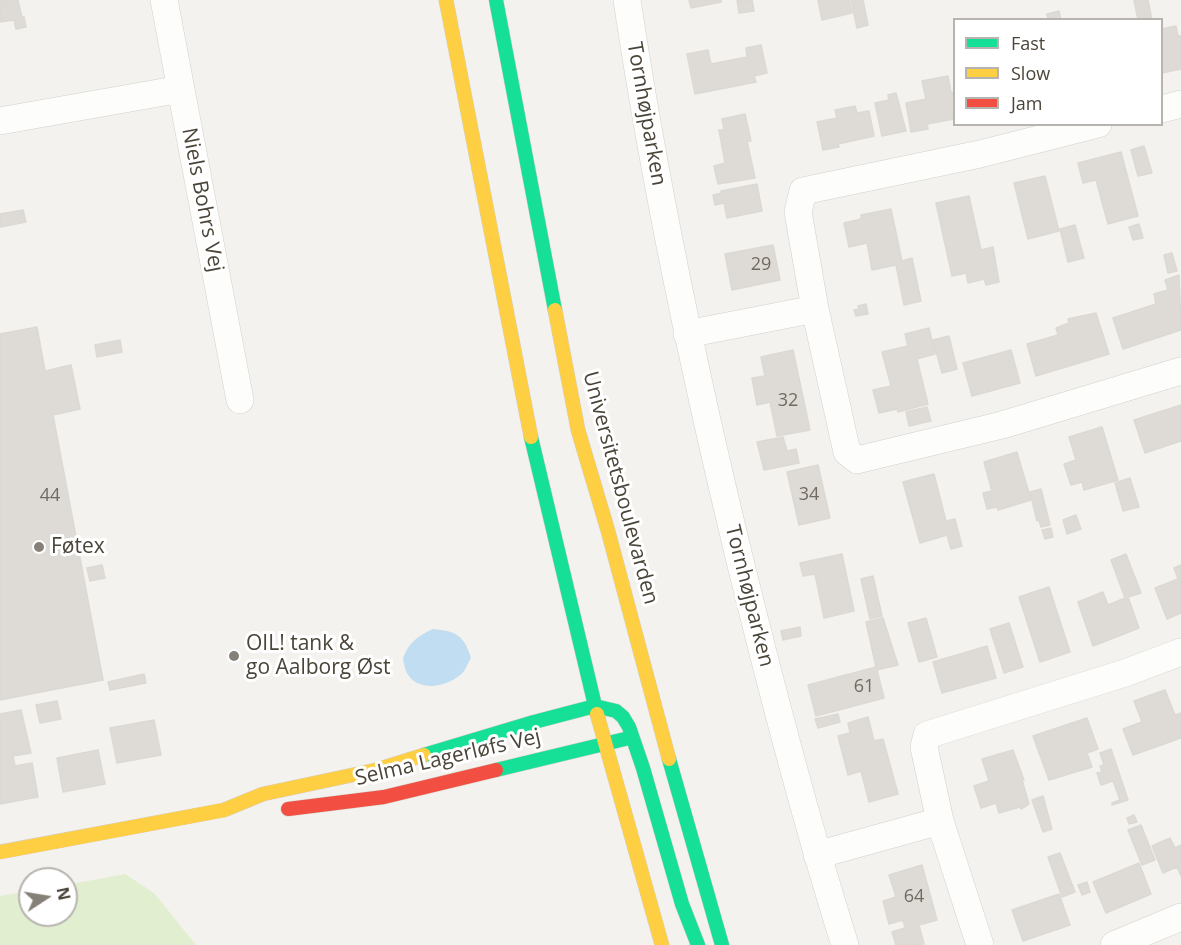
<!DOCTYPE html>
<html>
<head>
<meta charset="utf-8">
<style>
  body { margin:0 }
  #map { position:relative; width:1181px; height:945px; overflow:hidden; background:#f4f2ee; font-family:"Open Sans",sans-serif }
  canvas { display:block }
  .legend { position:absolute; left:953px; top:18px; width:210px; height:108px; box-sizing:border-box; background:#fff; border:2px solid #b7b4b0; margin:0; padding:8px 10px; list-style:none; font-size:18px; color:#4b4439 }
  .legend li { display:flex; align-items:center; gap:12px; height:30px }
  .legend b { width:30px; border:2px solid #b7b4b0 }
  .north { position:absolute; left:18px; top:867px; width:60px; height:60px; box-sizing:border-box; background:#fff; border:2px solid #b7b4b0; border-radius:50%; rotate:78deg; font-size:16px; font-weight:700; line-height:24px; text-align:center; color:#4b4439 }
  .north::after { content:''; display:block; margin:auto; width:21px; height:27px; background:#868178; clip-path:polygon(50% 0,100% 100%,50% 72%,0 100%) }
</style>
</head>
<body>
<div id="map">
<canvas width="1181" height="945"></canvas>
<ul class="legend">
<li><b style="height:8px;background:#16e098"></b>Fast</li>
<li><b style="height:8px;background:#ffcf43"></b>Slow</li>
<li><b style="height:8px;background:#f24e42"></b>Jam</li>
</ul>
<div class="north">N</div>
</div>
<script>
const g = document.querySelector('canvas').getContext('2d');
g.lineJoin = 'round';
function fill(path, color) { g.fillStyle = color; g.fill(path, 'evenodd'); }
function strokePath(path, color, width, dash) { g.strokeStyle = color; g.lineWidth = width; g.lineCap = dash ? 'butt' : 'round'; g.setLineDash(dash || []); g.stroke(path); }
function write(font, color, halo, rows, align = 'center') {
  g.font = font + ' "Open Sans",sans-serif'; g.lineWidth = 6; g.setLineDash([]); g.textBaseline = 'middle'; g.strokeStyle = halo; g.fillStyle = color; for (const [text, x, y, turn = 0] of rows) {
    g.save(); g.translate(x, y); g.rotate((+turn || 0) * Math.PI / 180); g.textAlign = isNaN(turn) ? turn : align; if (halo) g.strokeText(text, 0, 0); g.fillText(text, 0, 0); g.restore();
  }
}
fill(new Path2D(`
  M125 874 154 893 196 945H0V896L30 891V915H66V885Z`), '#e1eecf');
fill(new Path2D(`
  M433 629C456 631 464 635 471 658 468 662 467 667 464 671 452 686 421 693 409 676 405 671 404 664 403 658 409 642 418 636 433 629Z`), '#c0ddf1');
const building = new Path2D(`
  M0 0H18L22 18 24 17 26 27 16 29 14 20 0 22Z
  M689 0H721V2L691 8Z
  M737 0H752L754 11 739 13Z
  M818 0H849L852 13 822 20Z
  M851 0H863L868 25 857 28Z
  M1134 0H1148L1152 20H1138Z
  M1059 11 1061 20H1048L1047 14Z
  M1176 26 1178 36H1181V69L1162 73V29Z
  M761 45 767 73 754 76 756 82 695 94 687 54 708 50 711 64 747 57 746 48Z
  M948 76 951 93 954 92V119L927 124 928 129 911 132 906 103 926 99 922 81Z
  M896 93 906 131 882 136 875 103 889 100 888 95Z
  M855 106 857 113 869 111 874 136 838 144 839 147 823 150 817 122 837 118 835 110Z
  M745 114 751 141H747L755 178 718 184 714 166 725 163 719 130H724L722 119Z
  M1144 146 1152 173 1138 176 1131 150Z
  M1121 152 1138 216 1108 224 1096 180 1083 183 1078 163Z
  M1045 176 1059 231 1028 239 1014 183Z
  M757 184 762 211 727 218 724 203 715 205 713 195 722 193 721 191Z
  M969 196 981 250 993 247 999 282 986 285 984 279 968 283 966 273 952 276 936 203Z
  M891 209 902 261 912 258 921 301 904 305 896 265 872 270 867 243 849 247 844 223 861 219V215Z
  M23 210 26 222 0 227V214Z
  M1139 224 1143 238 1133 240 1129 227Z
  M1075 225 1084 258 1068 262 1060 229Z
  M773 245 780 280 732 290 725 254Z
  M1172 253 1177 271 1168 273 1164 255Z
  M1179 275 1181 330 1123 349 1113 318 1156 304 1154 294 1168 290 1165 280Z
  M866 304 868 314 856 316 854 310 859 309 858 306Z
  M1096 313 1109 354 1036 376 1027 344 1058 335 1056 328 1069 323 1068 319Z
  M37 327 45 371 71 365 80 409 53 415 103 680 0 700V334Z
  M929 328 935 354 917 359 928 404 898 412 897 409 879 413 873 390 891 386 882 352 908 346 905 334Z
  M949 336 957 369 942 373 933 340Z
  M120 340 122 352 97 357 95 345Z
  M793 350 810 430 777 436 770 402 757 405 752 378 765 376 761 357Z
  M1011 350 1020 383 972 396 963 363Z
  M1181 405V441L1145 453 1134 420Z
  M927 407 931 421 909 426 906 412Z
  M1102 427 1118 480 1084 490 1082 482 1071 485 1064 464 1076 460 1069 437Z
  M783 437 787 451 796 449 799 463 764 470 757 442Z
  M1017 452 1031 500 998 510 997 507 987 509 983 493 992 491 984 462Z
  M818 465 830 518 799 525 787 472Z
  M934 474 946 521 955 519 962 546 951 549 947 535 920 543 903 482Z
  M1130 478 1139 507 1123 511 1115 483Z
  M1041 489 1050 525 1041 527 1039 520 1037 521 1030 492Z
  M1076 515 1081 529 1067 534 1063 520Z
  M1051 528 1053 537 1045 539 1042 530Z
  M842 554 854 611 824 618 815 574 803 576 800 563Z
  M1126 554 1141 593 1128 597 1139 628 1093 646 1078 602 1103 592 1108 605 1125 598 1111 560Z
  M102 565 105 578 90 581 87 568Z
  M1181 565V613L1167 619 1155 588 1178 579 1174 568Z
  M873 576 882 616 870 619 861 579Z
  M1049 587 1070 652 1040 662 1019 597Z
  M883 618 898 665 877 670 884 698 816 716 808 685 876 667 866 622Z
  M926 618 937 657 919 662 908 623Z
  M1009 623 1023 667 1004 673 990 629Z
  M800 627 801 636 783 640 781 631Z
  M987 646 996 678 942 693 933 662Z
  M144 674 146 683 110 690 108 682Z
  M1165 690 1175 715 1181 713V738L1133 755 1123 729 1142 722 1134 701Z
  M57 701 61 719 40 723 36 705Z
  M21 710 31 753 13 756 15 766 32 763 38 797 0 804V714Z
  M838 714 840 722 818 728 815 719Z
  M868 717 874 741 883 739 898 794 869 802 861 771 848 775 838 736 850 733 848 723Z
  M1087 718 1098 749 1087 753 1092 767 1049 780 1033 736Z
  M154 720 161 755 117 763 110 728Z
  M1111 749 1128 800 1112 805V803L1120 800 1113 781 1101 785 1097 773 1102 772 1100 766 1104 765 1100 753Z
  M98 750 105 784 63 792 57 758Z
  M1013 750 1024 780H1022L1029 804 1021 809 1020 807 999 813 996 803 981 808 974 786 989 781 982 759Z
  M1043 796 1052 829 1043 832 1032 800Z
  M1134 815 1137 822 1129 824 1127 818Z
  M1141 825 1155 860 1142 865 1128 830Z
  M1170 838 1175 848 1181 845V876L1177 867 1163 873 1152 846Z
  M1060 853 1075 892 1062 897 1048 857Z
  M1139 863 1151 894 1106 913 1093 882Z
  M922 865 937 920 919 925 924 944 896 945 892 932 905 928 903 920 889 924 883 901 896 897 889 875Z
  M1087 882 1090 892 1082 895 1078 885Z
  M1059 894 1070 925 1023 941 1012 910Z`);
fill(building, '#dedbd6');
strokePath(building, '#dcd9d4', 1.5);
const street = new Path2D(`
  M164 0 240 400
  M627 0C656 192 696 381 742 569 773 695 806 821 845 945
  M1162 109 1181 104
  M0 121 181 89
  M815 309 798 212 803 191 980 154 1098 124
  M687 334 815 309 847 452 857 460 1002 425 1181 371
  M940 821 924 747 927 735 1125 673 1181 652
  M817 855 940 821 980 945
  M1114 945 1181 917`);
const fast = new Path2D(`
  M496 0 555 310
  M531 437 597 714
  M424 755 534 722 595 706 616 711 623 717 629 727 643 768 682 904 698 945
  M669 759 722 945
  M496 770 625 739`);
const slow = new Path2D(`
  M446 0 531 437
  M555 310 578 430 608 531 669 759
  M597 714 662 945
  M0 852 224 810 263 794 376 770 424 755`);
const jam = new Path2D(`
  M288 809 384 797 496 770`);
strokePath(street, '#d2d0cb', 28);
strokePath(fast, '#d3cfc5', 15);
strokePath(slow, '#d3cfc5', 15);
strokePath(jam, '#d3cfc5', 15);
strokePath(street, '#fdfdfc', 27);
strokePath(fast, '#16e098', 14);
strokePath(slow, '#ffcf43', 14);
strokePath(jam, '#f24e42', 14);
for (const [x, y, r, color] of [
  [39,547,6,"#868178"],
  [234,656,6,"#868178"]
]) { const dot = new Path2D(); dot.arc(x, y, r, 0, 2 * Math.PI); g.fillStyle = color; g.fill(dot); strokePath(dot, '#fff', 2); }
write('18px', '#706a61', null, [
  ["29",761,265],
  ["32",788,401],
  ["34",809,495],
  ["44",50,496],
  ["61",864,687],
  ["64",914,897]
]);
write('21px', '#4b4439', '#fff', [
  ["Tornhøjparken",646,114,80],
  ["Niels Bohrs Vej",202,200,79],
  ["Universitetsboulevarden",620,488,75],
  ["Tornhøjparken",749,596,76],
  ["Selma Lagerløfs Vej",448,758,-13]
]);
write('21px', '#4b4439', '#fff', [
  ["Føtex",51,547],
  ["OIL! tank &",246,644],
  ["go Aalborg Øst",246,668]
], 'left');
</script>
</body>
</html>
